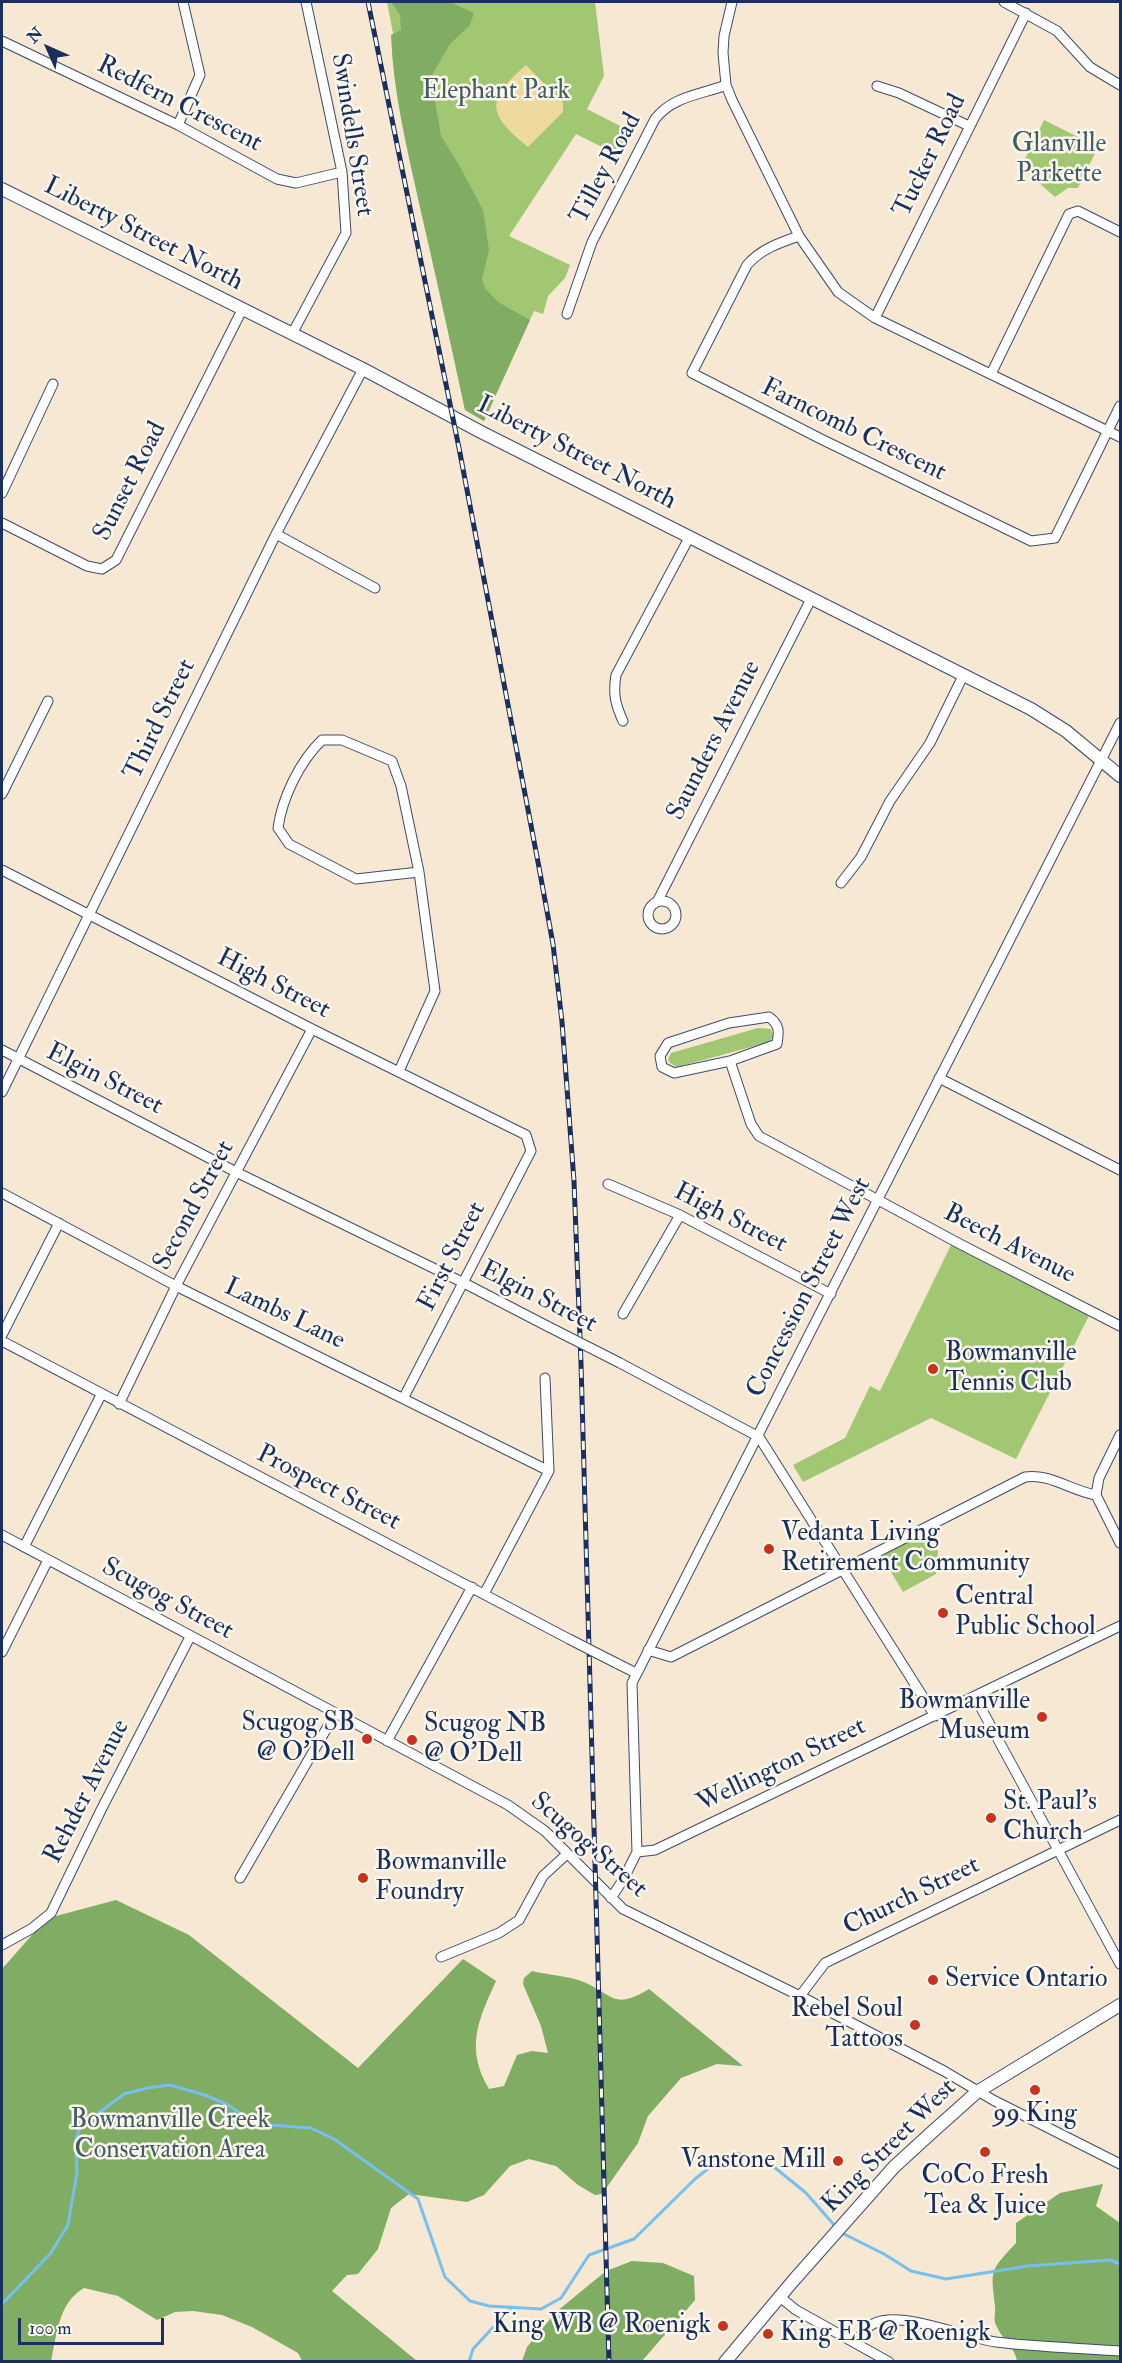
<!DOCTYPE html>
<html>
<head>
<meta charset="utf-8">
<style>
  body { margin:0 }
  #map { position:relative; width:1122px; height:2363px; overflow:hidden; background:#f6e8d2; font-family:"IM FELL Double Pica",serif }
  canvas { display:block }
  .frame { position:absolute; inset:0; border:3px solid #1b2f5e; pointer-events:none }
  .north { position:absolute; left:18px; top:18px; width:60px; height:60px; -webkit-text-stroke:4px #fbf7ec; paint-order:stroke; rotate:315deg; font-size:16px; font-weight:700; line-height:24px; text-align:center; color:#1b2f5e }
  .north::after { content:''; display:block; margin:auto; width:21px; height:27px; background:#1b2f5e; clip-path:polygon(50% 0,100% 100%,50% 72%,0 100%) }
  .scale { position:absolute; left:18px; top:2318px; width:146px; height:27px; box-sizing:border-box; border:3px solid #1b2f5e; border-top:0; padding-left:8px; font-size:18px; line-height:21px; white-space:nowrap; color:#1b2f5e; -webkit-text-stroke:4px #fbf7ec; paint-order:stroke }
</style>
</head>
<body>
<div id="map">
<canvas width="1122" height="2363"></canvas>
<div class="frame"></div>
<div class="north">N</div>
<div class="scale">100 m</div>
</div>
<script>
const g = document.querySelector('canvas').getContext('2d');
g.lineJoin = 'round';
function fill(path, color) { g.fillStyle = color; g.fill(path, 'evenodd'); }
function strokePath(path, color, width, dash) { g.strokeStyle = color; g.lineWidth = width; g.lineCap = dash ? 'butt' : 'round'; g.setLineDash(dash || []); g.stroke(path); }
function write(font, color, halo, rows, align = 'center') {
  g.font = font + ' "IM FELL Double Pica",serif'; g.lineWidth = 5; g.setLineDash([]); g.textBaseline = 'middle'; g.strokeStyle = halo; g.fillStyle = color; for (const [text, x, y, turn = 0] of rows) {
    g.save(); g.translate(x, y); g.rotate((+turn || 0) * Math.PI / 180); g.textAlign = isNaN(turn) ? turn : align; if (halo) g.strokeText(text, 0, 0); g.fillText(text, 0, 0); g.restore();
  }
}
fill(new Path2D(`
  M387 2H595L604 76 587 109 632 132 620 156 576 134 509 236 570 265 565 278 548 296 543 314 534 311 484 421 465 410Z
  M1044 120 1098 147 1078 188H1068L1055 197 1021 167Z
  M758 1028 771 1029 773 1037 770 1042 677 1067 670 1063 668 1059 671 1053Z
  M951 1245 1089 1316 1016 1459 931 1418 803 1482 793 1465 845 1438 870 1386 880 1391Z
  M925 1533 938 1551 936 1574 903 1592 881 1555Z`), '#a1c772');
fill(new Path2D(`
  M391 2H450L474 13 470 25 450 44 431 77 441 136 460 167 483 210 489 250 482 279 485 288 498 302 530 320 484 421 465 410C450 341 435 272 419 203 407 148 393 92 391 35L401 30 400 15Z
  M116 1900 189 1935 358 2068 463 1959 496 1981C478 2020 465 2049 489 2089L504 2086 517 2055 532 2051 548 2053 541 2026 523 1984 524 1978 532 1971C548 1975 569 1976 584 1982 615 1996 614 2010 649 1989L743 2066 717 2064 681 2078 648 2116 638 2143 602 2194 595 2195 578 2185 556 2166 529 2159 510 2166 484 2195 467 2202 409 2194 391 2208 378 2249 358 2274 347 2275 332 2291 417 2361H302L298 2353 252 2327 222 2315 193 2311 175 2312 157 2320 118 2296 84 2288C58 2303 57 2335 51 2361H2V1969L39 1927 56 1916Z
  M1103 2184 1096 2206 1120 2223V2361H1017C1015 2347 1001 2338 996 2325 993 2320 996 2312 995 2306 991 2269 989 2272 1016 2243V2223L1060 2193Z
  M632 2261 663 2263 694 2276 695 2300 642 2361H522L527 2347 556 2312 606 2271Z`), '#80ac64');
fill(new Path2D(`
  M526 65 563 103V112L528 147C486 113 486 100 526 65Z`), '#eeda9e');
strokePath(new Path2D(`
  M842 2233 884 2254 911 2271 946 2279 1028 2266 1110 2260 1120 2264
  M2 2304 50 2254 68 2225 77 2173 76 2139 80 2127 124 2094 147 2088 170 2085 205 2095 228 2105 257 2124 311 2128 334 2139 418 2199 445 2277 470 2301 489 2306 541 2309 561 2298 589 2255 634 2239 695 2179 723 2157 735 2153 768 2162 806 2193 835 2226
  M469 2362 473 2349 510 2309`), '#75c0ee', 3);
const minor = new Path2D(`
  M732 2 724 36 723 53 726 85 732 100 799 236 838 292 875 318 1120 437
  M1004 2 1057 31 1090 67 1120 85
  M2 41 178 125 277 179 296 183 342 172
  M877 86 899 93 969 126
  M178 125 200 75 183 2
  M799 236C779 243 761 249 747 265L692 373 821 439 1031 541 1055 538 1120 406
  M567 314 592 242 655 119C673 96 700 95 726 85
  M875 318 1026 13
  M292 334 346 233 342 172 306 2
  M991 374 1069 214 1078 211 1120 232
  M2 493 53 384
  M2 523 87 566 102 569 116 560 242 310
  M276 534 375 588
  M623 721C615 704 613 693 616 675L690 536
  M2 794 48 701
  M2 870 312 1029 526 1135 531 1151 404 1397
  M841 883 861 857 890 801 930 743 963 676
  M648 915a14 14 0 1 1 28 0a14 14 0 1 1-28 0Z
  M657 902 811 599
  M769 1017C780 1025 779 1032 777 1044L730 1061 674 1073 662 1067 660 1056 668 1043 729 1023Z
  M2 1050 236 1172 464 1283 549 1327
  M730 1061 751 1124 759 1136 960 1244 1120 1326
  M399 1071 435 991 419 872 401 786 392 761 342 740H322C300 761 282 798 278 828L289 844 356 879 419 872
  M939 1078 1120 1170
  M2 1092 276 534 363 369
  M608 1184 680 1215 831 1294
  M2 1193 176 1286 549 1471
  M623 1314 680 1215
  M2 1335 59 1223
  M2 1341 569 1639
  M620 1363 759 1437 935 1716
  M119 1404 176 1286 312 1029
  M1096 1495 1099 1478 1120 1435
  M1096 1495 1120 1543
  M2 1535 508 1805 545 1831 623 1909 800 1996 944 2071 993 2100 1120 2164
  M24 1547 101 1395
  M484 1594 549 1471 545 1378
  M648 1650 671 1657 1025 1477C1049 1473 1072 1491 1096 1495
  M2 1652 48 1560
  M616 1663 636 1673
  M975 1697 1120 1964
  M387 1741 472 1587
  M637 1852 655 1850 1120 1626
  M240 1878 335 1714
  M611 1898 623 1880 637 1852 632 1683 1120 723
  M2 1945 31 1929 51 1913 101 1810 190 1637
  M441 1957 499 1933 519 1920 543 1876 567 1854
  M800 1996 825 1963 1120 1820
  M780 2297 796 2310 889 2362
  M856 2342C864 2330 871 2321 888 2320 921 2318 963 2337 996 2342 1037 2347 1079 2348 1120 2351`);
const major = new Path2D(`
  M2 189 363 369 481 432 1031 709 1066 731 1120 776
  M725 2362 793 2281 894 2167 930 2134 977 2092 1120 2005`);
strokePath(minor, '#3c4b6f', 11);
strokePath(major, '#3c4b6f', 14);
strokePath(minor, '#fff', 9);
strokePath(major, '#fff', 12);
const rail = new Path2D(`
  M368 2 459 448 538 862 553 944 562 1022 574 1181 581 1363 609 2362`);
strokePath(rail, '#1b2f5e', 5);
strokePath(rail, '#fbf7ec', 3, [9]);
const minorBridge = new Path2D(`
  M549 1327 620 1363
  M569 1639 616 1663`);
strokePath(minorBridge, '#3c4b6f', 11, []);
strokePath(minorBridge, '#fff', 9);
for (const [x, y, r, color] of [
  [933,1369,6,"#c8321e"],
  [769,1549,6,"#c8321e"],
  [943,1613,6,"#c8321e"],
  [1042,1717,6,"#c8321e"],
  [367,1739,6,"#c8321e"],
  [412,1740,6,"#c8321e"],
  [991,1818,6,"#c8321e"],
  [363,1878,6,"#c8321e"],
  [933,1980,6,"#c8321e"],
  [915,2025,6,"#c8321e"],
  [1035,2090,6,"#c8321e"],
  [985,2152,6,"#c8321e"],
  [838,2161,6,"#c8321e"],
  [723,2326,6,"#c8321e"],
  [768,2334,6,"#c8321e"]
]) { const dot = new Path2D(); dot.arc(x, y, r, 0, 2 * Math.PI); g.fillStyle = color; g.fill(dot); strokePath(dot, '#fbf7ec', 2); }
write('26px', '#435d64', '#fbf7ec', [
  ["Elephant Park",496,92],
  ["Glanville",1059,145],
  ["Parkette",1059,175],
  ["Bowmanville Creek",170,2121],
  ["Conservation Area",170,2151]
]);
write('26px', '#1b2f5e', '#fbf7ec', [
  ["Redfern Crescent",179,105,27],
  ["Swindells Street",351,135,81],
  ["Tucker Road",931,156,-64],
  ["Tilley Road",607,169,-62],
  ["Liberty Street North",143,235,27],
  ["Farncomb Crescent",853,431,26],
  ["Liberty Street North",576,454,27],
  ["Sunset Road",131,482,-63],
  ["Third Street",161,720,-64],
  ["Saunders Avenue",715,741,-63],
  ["High Street",273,985,27],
  ["Elgin Street",104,1080,27],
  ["Second Street",195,1206,-62],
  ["High Street",730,1219,27],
  ["Beech Avenue",1009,1245,27],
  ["First Street",453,1257,-63],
  ["Concession Street West",810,1288,-63],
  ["Elgin Street",538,1298,27],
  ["Lambs Lane",284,1315,26],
  ["Prospect Street",328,1489,27],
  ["Scugog Street",167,1600,28],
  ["Wellington Street",782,1766,-26],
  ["Rehder Avenue",88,1792,-63],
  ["Scugog Street",588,1846,41],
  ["Church Street",912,1897,-26],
  ["King Street West",890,2147,-45]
]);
write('26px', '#1b2f5e', '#fbf7ec', [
  ["Bowmanville",945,1354],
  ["Tennis Club",945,1384],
  ["Vedanta Living",781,1534],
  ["Retirement Community",781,1564],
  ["Central",955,1598],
  ["Public School",955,1628],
  ["Bowmanville",1030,1702,"right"],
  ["Museum",1030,1732,"right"],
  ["Scugog SB",355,1724,"right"],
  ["@ O'Dell",355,1754,"right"],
  ["Scugog NB",424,1725],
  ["@ O'Dell",424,1755],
  ["St. Paul's",1003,1803],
  ["Church",1003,1833],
  ["Bowmanville",375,1863],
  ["Foundry",375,1893],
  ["Service Ontario",945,1980],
  ["Rebel Soul",903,2010,"right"],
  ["Tattoos",903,2040,"right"],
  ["99 King",1035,2115,"center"],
  ["Vanstone Mill",826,2161,"right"],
  ["CoCo Fresh",985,2177,"center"],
  ["Tea & Juice",985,2207,"center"],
  ["King WB @ Roenigk",711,2326,"right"],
  ["King EB @ Roenigk",780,2334]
], 'left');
</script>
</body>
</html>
